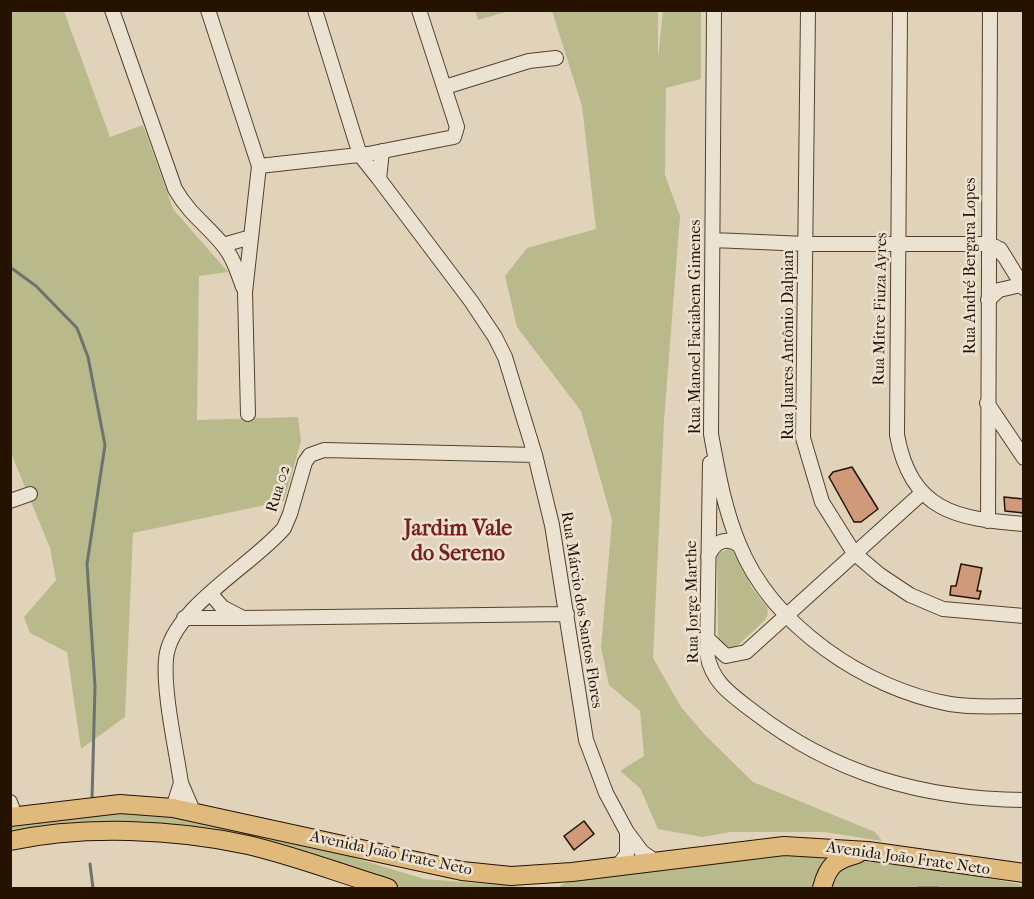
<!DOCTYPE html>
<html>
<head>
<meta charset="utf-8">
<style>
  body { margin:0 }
  #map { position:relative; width:1034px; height:899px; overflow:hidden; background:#e1d3ba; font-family:"IM FELL French Canon",serif }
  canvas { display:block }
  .frame { position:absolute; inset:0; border:12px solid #261200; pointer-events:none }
</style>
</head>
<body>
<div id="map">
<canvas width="1034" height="899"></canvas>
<div class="frame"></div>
</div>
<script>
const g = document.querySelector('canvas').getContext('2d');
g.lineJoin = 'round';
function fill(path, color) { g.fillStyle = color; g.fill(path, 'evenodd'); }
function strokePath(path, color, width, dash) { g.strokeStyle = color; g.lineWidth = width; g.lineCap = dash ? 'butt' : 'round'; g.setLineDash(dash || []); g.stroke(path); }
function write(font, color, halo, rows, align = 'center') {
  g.font = font + ' "IM FELL French Canon",serif'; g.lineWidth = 5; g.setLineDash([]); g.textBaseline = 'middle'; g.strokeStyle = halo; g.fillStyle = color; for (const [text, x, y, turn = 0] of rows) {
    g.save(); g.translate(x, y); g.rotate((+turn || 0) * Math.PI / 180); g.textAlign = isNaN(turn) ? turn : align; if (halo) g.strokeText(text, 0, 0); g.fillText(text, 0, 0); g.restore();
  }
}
fill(new Path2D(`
  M475 10H509V11L478 20Z
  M10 11H64L110 137 143 125 173 209 228 272 199 276 197 420 298 417 301 441 284 501 133 533 125 717 81 749 67 652 30 633 24 617 56 580 50 548 11 453Z
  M552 11H658V58L663 11H701V79L666 88 665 175 680 216 664 420 653 658 681 707 705 735 753 782 875 832 882 841 824 832H730L703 837 658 829 640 788 620 771 644 756 640 711 609 685 601 648 612 520 581 411 517 327 505 276 527 248 596 229 582 106Z
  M728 549 733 551 752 588 767 607 768 614 765 620 736 647 726 648 719 640 718 634 717 554Z
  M124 813 167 815 319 847 424 879 539 888H403L228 835 11 834 10 825 87 814Z
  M771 854 829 856 816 878 814 888H561L560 886 568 881Z
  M860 858 889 859 1024 885 1023 888H827L842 864Z`), '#b9ba8b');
strokePath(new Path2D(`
  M10 267 36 286 77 328 88 357 105 445 87 564 95 686 92 800
  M90 864 93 888
  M918 888H938`), '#6c7371', 3);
const building = new Path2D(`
  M852 467 878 509 861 522H854L829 477 833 472Z
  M1004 497 1024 499V513L1005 511Z
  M961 564 982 568 977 591H981L979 599 950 595 951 586H956Z
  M584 821 594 834 574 850 564 836Z`);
fill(building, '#cf997a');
strokePath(building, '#261200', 1.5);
const minor = new Path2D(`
  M112 10 175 189C190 215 206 224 223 245 233 257 238 273 243 287
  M208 10 259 166 245 292 248 414
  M315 10 360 155 379 179 382 151
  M714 10 711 434C718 472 724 508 739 544 772 626 866 689 950 704 974 708 1000 706 1024 706
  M808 10 803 438 822 502 854 553 880 575 910 595 943 609 1024 616
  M900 10 897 435C911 511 956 519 1024 524
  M445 87 529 61 556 58
  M259 166 368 154 454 137 457 127 419 10
  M379 179 471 301 495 337 505 357 535 455 552 525 586 740 606 793 627 832
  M713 240 806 244H987L996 247 1004 256
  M223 245 251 237
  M1000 249 1024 288
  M988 300 999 290 1021 285
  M987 403 1024 458
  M710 463 707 654C712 683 732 695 754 712 834 774 923 799 1024 800
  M10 501 30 494
  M988 521 990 10
  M708 557C714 542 725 536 739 545
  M184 618H243L222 607 211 594
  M243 618 567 614
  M707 638 726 656 746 652 922 493
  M181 783C176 749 163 692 166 659 170 609 253 565 284 528L290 514 305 462 310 455 324 450 535 455
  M10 802 15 816
  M173 808 181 783 193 811
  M618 866 627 854V832L642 852 655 861`);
const major = new Path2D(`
  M10 817 120 804 173 808 462 871 511 876 572 872 784 846 868 851 1024 873
  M10 841C84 825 175 829 248 845 295 856 342 874 388 888
  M822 888C828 865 835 860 857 854`);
strokePath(minor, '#55422e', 16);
strokePath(major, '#261200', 20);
strokePath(minor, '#ece2d2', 14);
strokePath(major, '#e0ba7d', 18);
write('16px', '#261200', '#ece2d2', [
  ["Rua André Bergara Lopes",971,266,-90],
  ["Rua Mitre Fiuza Ayres",881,309,-89],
  ["Rua Manoel Faciabem Gimenes",696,327,-90],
  ["Rua Juares Antônio Dalpian",789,345,-90],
  ["Rua 02",279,489,-73],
  ["Rua Jorge Marthe",693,602,-91],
  ["Rua Márcio dos Santos Flores",581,610,81],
  ["Avenida João Frate Neto",391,854,12],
  ["Avenida João Frate Neto",908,859,8]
]);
write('bold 22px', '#7a1f14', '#ece2d2', [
  ["Jardim Vale",458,530],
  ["do Sereno",458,555]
]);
</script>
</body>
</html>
